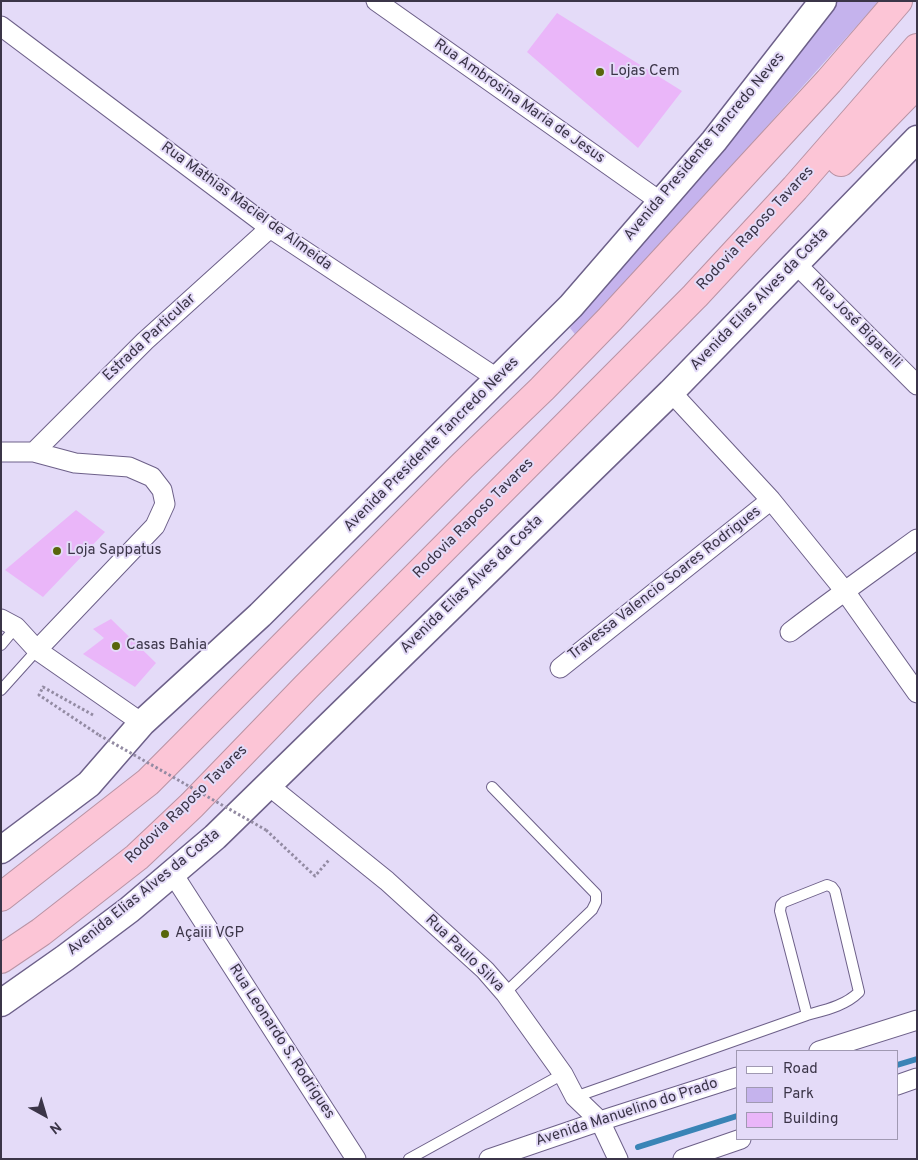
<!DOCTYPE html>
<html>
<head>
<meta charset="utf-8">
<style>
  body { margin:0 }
  #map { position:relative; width:918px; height:1160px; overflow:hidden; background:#e4dbf8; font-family:Overpass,sans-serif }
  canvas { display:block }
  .frame { position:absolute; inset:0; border:2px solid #3b3548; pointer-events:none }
  .legend { position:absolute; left:736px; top:1050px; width:162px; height:90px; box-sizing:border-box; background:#e4dbf8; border:1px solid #a099b2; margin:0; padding:6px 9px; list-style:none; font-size:15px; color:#3b3548 }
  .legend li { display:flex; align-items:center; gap:10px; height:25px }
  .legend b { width:25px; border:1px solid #a099b2 }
  .north { position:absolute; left:20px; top:1090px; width:50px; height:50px; -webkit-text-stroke:4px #e4dbf8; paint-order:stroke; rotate:141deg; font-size:14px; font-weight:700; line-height:20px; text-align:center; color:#3b3548 }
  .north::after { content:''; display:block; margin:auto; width:18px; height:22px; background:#3b3548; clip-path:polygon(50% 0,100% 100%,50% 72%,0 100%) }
</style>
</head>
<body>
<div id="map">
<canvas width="918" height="1160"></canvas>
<div class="frame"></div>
<ul class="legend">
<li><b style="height:6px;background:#fff"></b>Road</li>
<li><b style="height:14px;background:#c5b3ed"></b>Park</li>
<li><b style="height:14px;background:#eab6f9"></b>Building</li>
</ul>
<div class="north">N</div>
</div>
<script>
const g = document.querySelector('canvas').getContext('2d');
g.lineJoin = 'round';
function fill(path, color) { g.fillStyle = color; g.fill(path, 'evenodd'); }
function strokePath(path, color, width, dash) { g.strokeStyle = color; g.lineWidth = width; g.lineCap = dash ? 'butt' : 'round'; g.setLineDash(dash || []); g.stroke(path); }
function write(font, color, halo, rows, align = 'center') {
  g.font = font + ' Overpass,sans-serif'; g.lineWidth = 4; g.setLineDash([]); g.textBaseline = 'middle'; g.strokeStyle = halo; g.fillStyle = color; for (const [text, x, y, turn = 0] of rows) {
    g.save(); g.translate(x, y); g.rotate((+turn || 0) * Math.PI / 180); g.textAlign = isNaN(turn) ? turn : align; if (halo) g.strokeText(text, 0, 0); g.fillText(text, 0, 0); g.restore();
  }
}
fill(new Path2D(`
  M835 1H879L578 338 570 328 697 175Z`), '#c5b3ed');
strokePath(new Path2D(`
  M897 1065 917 1059
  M638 1147 737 1116`), '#3a84b6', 6);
fill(new Path2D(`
  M557 13 682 91 638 148 527 52Z
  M76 510 105 532 43 597 5 570Z
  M111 619 156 663 135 687 83 654 104 638 93 629Z`), '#eab6f9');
const service = new Path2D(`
  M1 645 16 627
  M1 690 37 650
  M492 787 596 894V902L592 910 505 993
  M575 1097 807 1015C825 1010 845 1006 859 992L835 891 832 887 827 885 784 902 781 905 780 911 807 1015
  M409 1159 563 1074`);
const minor = new Path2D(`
  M376 1 661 202
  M1 26 270 228 498 379
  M795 263 917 385
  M671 392 771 500 844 590 917 693
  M1 452H34L75 463 129 467 152 477 162 490 165 504 155 526 37 650
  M34 452 145 341 270 228
  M1 619 16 627 37 650 142 723
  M790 632C832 600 874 570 917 539
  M560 668 771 500
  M268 785 387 881 485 970 505 993 563 1074 575 1097 600 1121 618 1159
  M173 874 356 1159
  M819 1051 917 1020
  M897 1085 917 1078
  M489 1159 600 1121 737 1077
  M683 1159 741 1139`);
const secondary = new Path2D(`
  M1 850 89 784 142 723 260 615 571 306 714 141 823 1
  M1 1003 65 958 129 910 215 837 671 392 917 139`);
const motorway = new Path2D(`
  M841 162 917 84
  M1 897 148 782 462 466 542 389 610 319 829 81 898 1
  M1 959 41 932 137 857 192 805 306 687 695 296 795 188 917 48`);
strokePath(service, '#6d6089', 12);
strokePath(minor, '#6d6089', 21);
strokePath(secondary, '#6d6089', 29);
strokePath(motorway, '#b893a4', 30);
strokePath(new Path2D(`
  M93 715 43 687 39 695 99 735
  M266 830 315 876 329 860`), '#938ba3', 3, [2.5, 2.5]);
strokePath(service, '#fff', 10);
strokePath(minor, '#fff', 19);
strokePath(secondary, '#fff', 26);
strokePath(motorway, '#fcc5d6', 28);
strokePath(new Path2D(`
  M99 735 266 830`), '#938ba3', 3, [2.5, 2.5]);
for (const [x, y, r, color] of [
  [600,72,5,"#58660b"],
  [57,551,5,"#58660b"],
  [116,646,5,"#58660b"],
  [165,934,5,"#58660b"]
]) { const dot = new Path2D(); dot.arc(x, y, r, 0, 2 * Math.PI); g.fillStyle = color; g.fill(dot); strokePath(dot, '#e4dbf8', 2); }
write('15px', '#3b3548', '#e4dbf8', [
  ["Lojas Cem",610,72],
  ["Loja Sappatus",67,551],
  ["Casas Bahia",126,646],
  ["Açaiii VGP",175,934]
], 'left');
write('15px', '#3b3548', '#e4dbf8', [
  ["Rua Ambrosina Maria de Jesus",519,102,35],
  ["Avenida Presidente Tancredo Neves",705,147,-50],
  ["Rua Mathias Maciel de Almeida",246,207,36],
  ["Rodovia Raposo Tavares",756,229,-47],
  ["Avenida Elias Alves da Costa",760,300,-46],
  ["Rua José Bigarelli",856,324,45],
  ["Estrada Particular",150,338,-43],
  ["Avenida Presidente Tancredo Neves",432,445,-45],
  ["Rodovia Raposo Tavares",474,519,-45],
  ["Travessa Valencio Soares Rodrigues",665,584,-38],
  ["Avenida Elias Alves da Costa",472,585,-44],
  ["Rodovia Raposo Tavares",187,805,-44],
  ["Avenida Elias Alves da Costa",144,893,-39],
  ["Rua Paulo Silva",464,954,44],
  ["Rua Leonardo S. Rodrigues",281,1042,57],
  ["Avenida Manuelino do Prado",627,1113,-18]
]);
</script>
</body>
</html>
